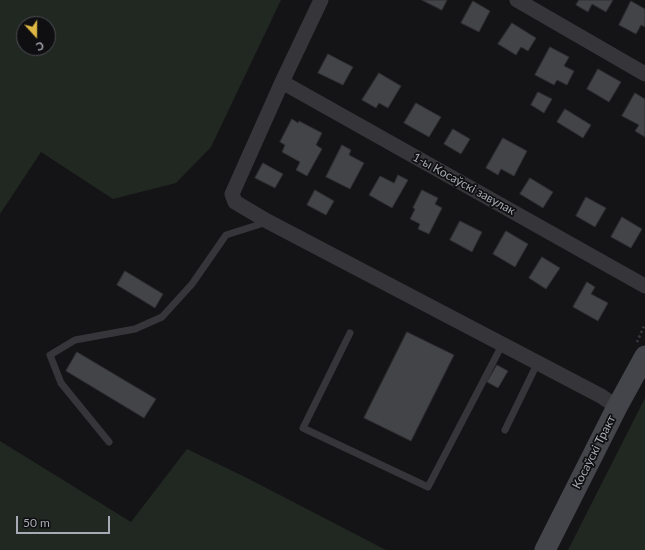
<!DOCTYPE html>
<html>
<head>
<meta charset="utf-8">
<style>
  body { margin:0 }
  #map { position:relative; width:645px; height:550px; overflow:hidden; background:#141416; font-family:Lato,sans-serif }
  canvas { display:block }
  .north { position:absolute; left:16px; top:16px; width:40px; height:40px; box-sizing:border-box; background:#0f0f11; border:1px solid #4c4d52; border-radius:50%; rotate:159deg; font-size:11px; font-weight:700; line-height:16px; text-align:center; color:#a7aab4 }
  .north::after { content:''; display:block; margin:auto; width:14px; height:18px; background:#dfb743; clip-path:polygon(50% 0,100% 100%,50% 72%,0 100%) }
  .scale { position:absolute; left:16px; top:516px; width:94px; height:18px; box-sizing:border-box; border:2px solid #a7aab4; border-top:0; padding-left:5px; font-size:12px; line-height:14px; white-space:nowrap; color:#a7aab4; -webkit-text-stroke:3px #0f0f11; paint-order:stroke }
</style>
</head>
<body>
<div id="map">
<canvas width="645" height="550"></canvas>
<div class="north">С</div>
<div class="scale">50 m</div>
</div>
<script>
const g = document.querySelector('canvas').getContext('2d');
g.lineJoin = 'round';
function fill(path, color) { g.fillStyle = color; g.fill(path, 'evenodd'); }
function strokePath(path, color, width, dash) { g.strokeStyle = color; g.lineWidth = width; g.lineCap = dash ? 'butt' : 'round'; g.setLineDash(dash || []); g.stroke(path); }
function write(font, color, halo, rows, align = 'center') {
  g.font = font + ' Lato,sans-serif'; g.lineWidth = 3.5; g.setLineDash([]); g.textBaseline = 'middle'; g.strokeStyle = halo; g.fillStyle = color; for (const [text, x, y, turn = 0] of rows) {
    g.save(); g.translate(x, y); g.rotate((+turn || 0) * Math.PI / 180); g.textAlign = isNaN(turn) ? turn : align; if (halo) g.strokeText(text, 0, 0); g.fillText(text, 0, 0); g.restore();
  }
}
fill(new Path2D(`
  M0 0H281L211 147 176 183 113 199 41 152 0 214ZM24 24H48V48H24Z
  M645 398V550H568Z
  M0 441 131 522 187 449 247 478 386 550H0Z`), '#212822');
const building = new Path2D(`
  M422 0H447L442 10Z
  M579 0H613L606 12 592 4 588 12 576 5Z
  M473 1 490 11 479 32 461 23Z
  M631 1 645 9V27L641 25 636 34 619 25Z
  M512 23 536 38 528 51 521 47 516 55 498 44Z
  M550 47 569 57 564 66 574 71 567 85 557 80 554 85 535 75Z
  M328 54 353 67 343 85 318 73Z
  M598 69 621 82 609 102 587 89Z
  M379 73 401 86 388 108 379 103 376 108 362 100Z
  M538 92 552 99 544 113 531 105Z
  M635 93 645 99V137L635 131 639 125 622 116Z
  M416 103 441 117 429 137 404 123Z
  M565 109 591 125 583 138 557 122Z
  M292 119 298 123 299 121 322 133 316 145 322 149 307 176 296 170 300 162 282 152 285 145 280 142Z
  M453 129 470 139 461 154 444 144Z
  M503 138 527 151 514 176 501 169 498 175 486 168Z
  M342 145 351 150 349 155 364 163 350 189 326 177Z
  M263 163 283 174 275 188 255 178Z
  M398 175 408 180 392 208 369 195 380 176 394 183Z
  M530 178 553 192 543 208 520 194Z
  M315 190 334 201 326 215 307 205Z
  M422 190 438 198 435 204 442 208 429 234 418 229 420 224 410 219 415 209 413 208Z
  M586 197 606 208 595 227 576 216Z
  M622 217 642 229 631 248 611 237Z
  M460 221 482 232 472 252 450 240Z
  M506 231 528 244 515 267 493 254Z
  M542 257 560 268 546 289 529 278Z
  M125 271 163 294 155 308 117 285Z
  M587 282 595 287 591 294 608 303 598 321 573 307Z
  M407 332 454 355 411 441 364 418Z
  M77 352 156 399 144 418 66 371Z
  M497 365 508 371 498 388 487 382Z`);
fill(building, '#434448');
strokePath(building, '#2f2e31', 1);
strokePath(new Path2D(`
  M637 342 645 324`), '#3c3d41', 2.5, [2, 3]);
strokePath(new Path2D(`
  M350 333 303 428 428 487 502 345
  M505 430 537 364
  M109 442 61 383 50 355 75 340 135 329 162 317 192 284 226 235 267 222`), '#36363a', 7);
strokePath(new Path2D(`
  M321 0 282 82 232 194 235 202 267 221 601 396 617 407
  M517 0 645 74
  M282 82 645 286`), '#36363a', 15);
strokePath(new Path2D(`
  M545 550 617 407 645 356`), '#44454a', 21);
write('12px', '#a7aab4', '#0f0f11', [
  ["1-ы Косаўскі завулак",464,184,29],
  ["Косаўскі Тракт",594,452,-63]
]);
</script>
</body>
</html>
